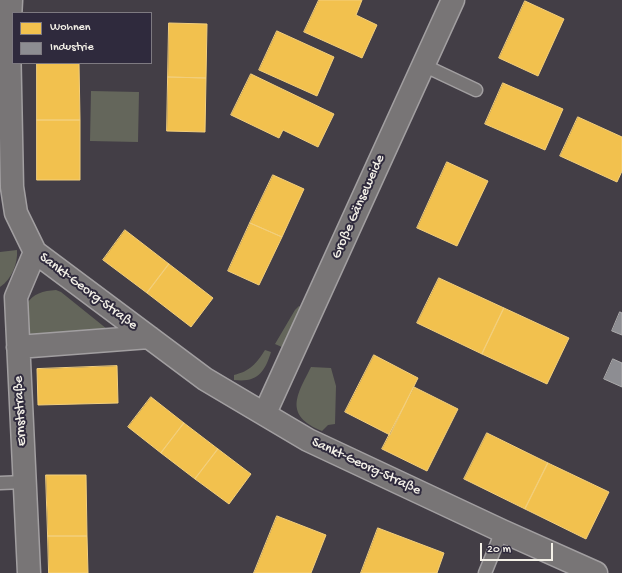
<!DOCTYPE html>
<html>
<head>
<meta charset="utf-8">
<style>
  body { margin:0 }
  #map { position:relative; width:622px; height:573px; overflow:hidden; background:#433e46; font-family:"Gochi Hand",sans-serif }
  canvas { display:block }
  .legend { position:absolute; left:12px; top:12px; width:140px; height:52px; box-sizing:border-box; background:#2f2a3d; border:1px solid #7e7a81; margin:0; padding:5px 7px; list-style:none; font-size:12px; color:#f4f1e8 }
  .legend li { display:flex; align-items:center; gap:8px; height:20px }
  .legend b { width:20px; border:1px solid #7e7a81 }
  .scale { position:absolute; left:480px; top:543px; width:73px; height:18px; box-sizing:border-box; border:2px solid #f4f1e8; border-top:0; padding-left:5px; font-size:12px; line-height:14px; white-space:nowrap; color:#f4f1e8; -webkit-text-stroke:3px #2f2a3d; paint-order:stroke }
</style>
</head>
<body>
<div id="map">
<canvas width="622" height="573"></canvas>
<ul class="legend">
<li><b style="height:11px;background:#f2c14e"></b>Wohnen</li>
<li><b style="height:11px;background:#8d8d92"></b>Industrie</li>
</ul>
<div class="scale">20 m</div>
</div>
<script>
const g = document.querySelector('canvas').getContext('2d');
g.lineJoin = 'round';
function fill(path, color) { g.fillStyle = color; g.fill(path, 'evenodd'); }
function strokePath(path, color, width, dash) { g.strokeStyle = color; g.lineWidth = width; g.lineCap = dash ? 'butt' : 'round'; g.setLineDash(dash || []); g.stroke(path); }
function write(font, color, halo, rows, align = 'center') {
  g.font = font + ' "Gochi Hand",sans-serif'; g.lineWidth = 4; g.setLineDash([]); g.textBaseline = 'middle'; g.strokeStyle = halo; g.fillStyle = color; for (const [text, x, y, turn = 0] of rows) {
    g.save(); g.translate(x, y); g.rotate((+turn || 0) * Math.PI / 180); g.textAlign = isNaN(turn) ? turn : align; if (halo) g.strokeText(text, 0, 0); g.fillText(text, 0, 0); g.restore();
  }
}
fill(new Path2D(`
  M91 91 139 92 138 142 90 141Z
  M17 250C18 263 12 279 0 287V252Z
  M56 290 61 292 107 329V330L25 337 26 305C33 293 43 291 56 290Z
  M299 306 303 309 284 348 275 344 295 310Z
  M265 350 271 352C265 372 257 383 234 380V375C250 371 256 364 265 350Z
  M311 367 331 368 336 386 335 424 328 425 322 431C283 415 297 395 311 367Z`), '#64665b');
const homes = new Path2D(`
  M319 0H362L356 15 377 25 362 58 304 32Z
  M525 1 564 19 538 76 499 58Z
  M169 23 207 24 206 78 168 77Z
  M277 31 334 57 317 96 259 70Z
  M37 63H79L80 120H37Z
  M251 74 334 114 318 147 283 130 279 138 231 115Z
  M168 77 206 78 205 132 167 131Z
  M503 83 563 109 545 150 485 124Z
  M578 117 622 137V171L617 182 560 156Z
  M37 120H80V180H37Z
  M447 162 488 181 457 246 417 228Z
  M273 175 304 189 282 237 250 223Z
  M250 223 282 237 259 285 228 271Z
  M125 230 169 264 147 293 103 260Z
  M169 264 213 298 191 327 147 293Z
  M439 278 504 308 482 354 417 323Z
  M504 308 569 338 547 384 482 354Z
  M374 355 418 378 390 435 345 412Z
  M117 366 118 403 38 405 37 369Z
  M414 387 458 409 427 471 382 449Z
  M151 397 184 423 161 453 128 427Z
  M184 423 218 449 195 479 161 453Z
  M487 433 548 463 525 509 464 479Z
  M218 449 251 474 229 504 195 479Z
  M548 463 609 492 586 539 525 509Z
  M46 475H86L87 536H48Z
  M277 516 326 535 311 573H254Z
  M378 528 444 553 437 573H361Z
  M48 536H87L88 573H49Z`);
fill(homes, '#f2c14e');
strokePath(homes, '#f3cf7c', 1);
const industry = new Path2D(`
  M620 312 622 313V335L612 331Z
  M613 359 622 363V387L604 379Z`);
fill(industry, '#8d8d92');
strokePath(industry, '#acabac', 1);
const lane = new Path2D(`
  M423 65 476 90
  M0 483 25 482
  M485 573 502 531`);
const street = new Path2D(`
  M11 0 9 38 12 187 16 213 35 252 205 379 308 440 502 531 596 573
  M18 347 149 337
  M265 413 453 0
  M29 573 16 297 35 252`);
strokePath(lane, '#a29fa1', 15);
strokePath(street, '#a29fa1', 25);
strokePath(lane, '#787576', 12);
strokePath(street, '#787576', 22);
write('14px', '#f4f1e8', '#2f2a3d', [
  ["Große Gänseweide",359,207,-66],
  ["Sankt-Georg-Straße",88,292,37],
  ["Ernststraße",21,411,-93],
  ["Sankt-Georg-Straße",366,467,25]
]);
</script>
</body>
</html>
